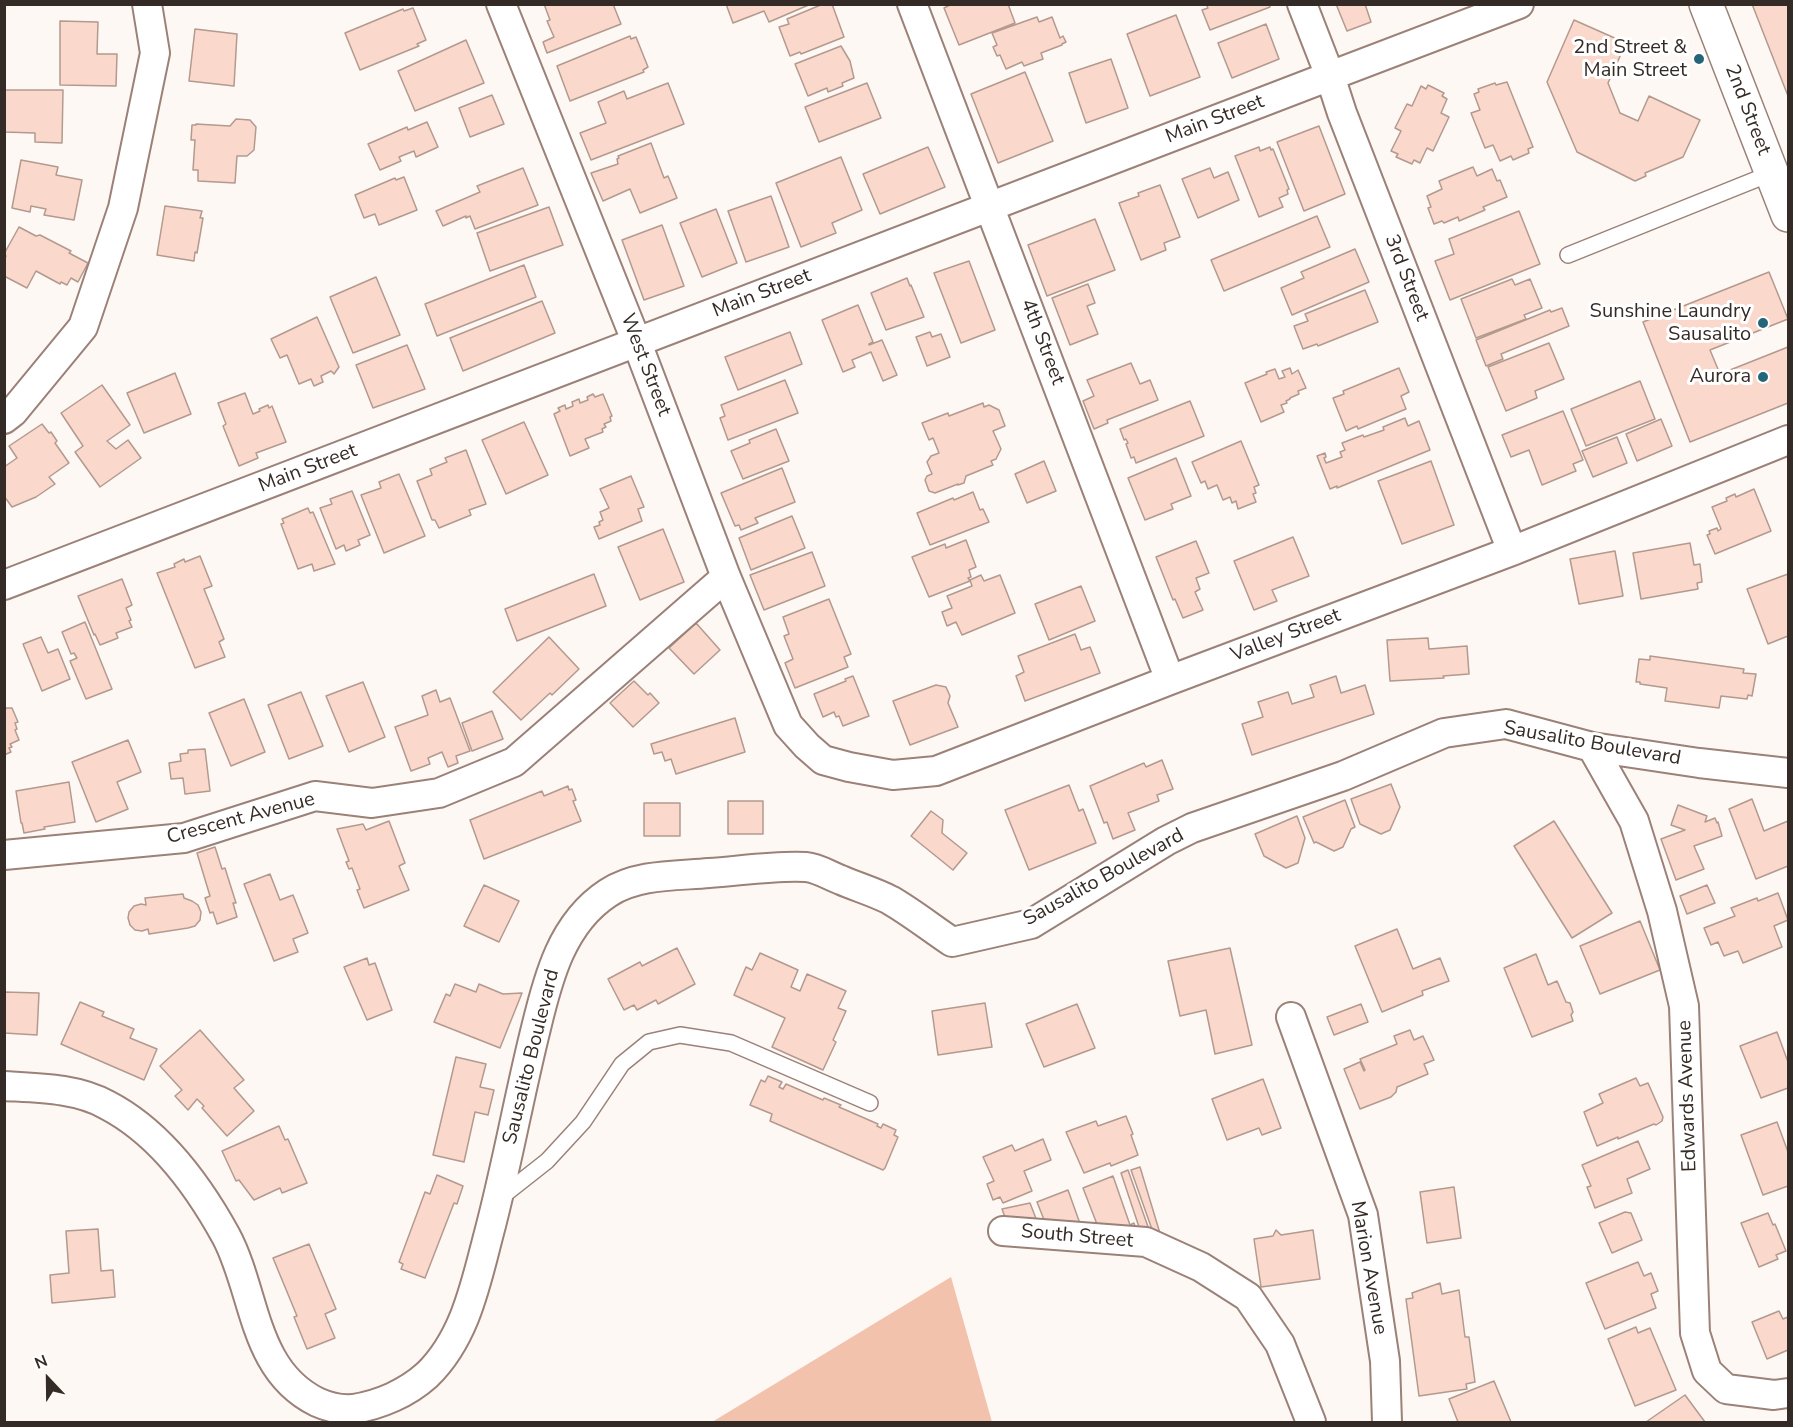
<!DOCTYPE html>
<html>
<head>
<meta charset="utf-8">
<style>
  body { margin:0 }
  #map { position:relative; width:1793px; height:1427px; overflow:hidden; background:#fef8f5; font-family:"Nunito Sans",sans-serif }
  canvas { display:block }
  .frame { position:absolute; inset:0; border:6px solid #352b26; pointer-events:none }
  .north { position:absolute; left:18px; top:1349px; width:60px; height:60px; -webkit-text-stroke:4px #fff; paint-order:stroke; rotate:338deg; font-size:16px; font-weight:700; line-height:24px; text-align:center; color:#352b26 }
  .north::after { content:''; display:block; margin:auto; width:21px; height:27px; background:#352b26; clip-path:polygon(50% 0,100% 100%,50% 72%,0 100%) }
</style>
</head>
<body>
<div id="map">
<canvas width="1793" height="1427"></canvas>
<div class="frame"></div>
<div class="north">N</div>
</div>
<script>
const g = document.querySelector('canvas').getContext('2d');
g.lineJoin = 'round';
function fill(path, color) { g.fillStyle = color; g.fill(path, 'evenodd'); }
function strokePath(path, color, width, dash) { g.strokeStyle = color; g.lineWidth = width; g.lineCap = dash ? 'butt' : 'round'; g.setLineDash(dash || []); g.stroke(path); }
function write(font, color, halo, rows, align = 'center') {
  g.font = font + ' "Nunito Sans",sans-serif'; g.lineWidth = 6; g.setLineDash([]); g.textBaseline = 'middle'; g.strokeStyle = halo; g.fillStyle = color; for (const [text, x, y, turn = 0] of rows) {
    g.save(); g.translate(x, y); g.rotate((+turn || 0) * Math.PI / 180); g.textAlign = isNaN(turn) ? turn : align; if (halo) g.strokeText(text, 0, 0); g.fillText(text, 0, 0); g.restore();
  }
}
fill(new Path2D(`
  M951 1277 992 1422H712Z`), '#f3c2ad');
const building = new Path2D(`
  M544 4H613L621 24 547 53 543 42 554 37 547 21 550 20Z
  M726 4H811L769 22 764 11 733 23Z
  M823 4H832L844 37 801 54 800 52 790 56 779 27 789 24 787 19Z
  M952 4H1008L1015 23 959 45 944 8Z
  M1206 4H1269L1270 7 1210 30 1202 10 1208 8Z
  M1336 4H1365L1371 22 1347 31Z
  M1752 4H1788V96Z
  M413 8 426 40 417 44 419 46 360 70 345 33 403 9 404 11Z
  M1176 15 1200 77 1150 96 1127 34Z
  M1037 17 1039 22 1052 17 1060 38 1063 36 1066 42 1062 44V45L1041 53 1043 59 1024 66 1022 62 1006 69 1000 55 997 56 993 47 997 45 992 33Z
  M1574 20 1626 43 1608 83 1620 113 1638 121 1649 96 1700 120 1683 157 1645 173 1646 176 1635 181 1577 152 1547 82Z
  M60 21 98 22 97 54H117L116 86 60 85Z
  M1266 24 1279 59 1232 78 1218 43Z
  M195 29 237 34 234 86 189 81Z
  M630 36 631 39 636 37 648 67 643 70 644 72 570 101 557 66Z
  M466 40 484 83 415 111 398 71Z
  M841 46 850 61 854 78 842 83 843 86 828 92 827 88 808 96 795 64Z
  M1111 59 1128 108 1086 123 1069 73Z
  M1025 72 1053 141 998 163 971 94Z
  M1507 82 1533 147 1528 149 1529 153 1513 160 1511 156 1500 161 1493 145 1485 148 1471 113 1480 110 1474 94 1479 92 1478 89 1495 83 1496 85Z
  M668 83 684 124 591 160 580 133 606 123 598 102 624 91 627 99Z
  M867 83 881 118 819 142 805 107Z
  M1428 85 1444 93 1442 96 1447 99 1441 113 1449 117 1433 151 1427 148 1420 163 1414 160 1412 164 1396 157 1398 154 1391 151 1401 131 1395 128 1407 104 1412 106 1421 86 1426 89Z
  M4 90H63L62 143 35 142V133L4 132Z
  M492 95 504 124 470 137 459 108Z
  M236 119 250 120 256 127 254 150 247 156H237L235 183 198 181V170H193L195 140H191L192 125H196V124L230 126Z
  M427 122 438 147 416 157 414 151 399 157 401 161 380 170 368 144 407 127 408 130Z
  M1319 126 1345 194 1304 211 1277 142Z
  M651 143 664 178 668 176 677 198 640 213 630 189 603 201 591 173 618 164 617 159 619 158 618 156Z
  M928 147 945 187 880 214 863 174Z
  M1259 147 1260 151 1270 147 1271 150 1273 149 1289 189 1287 190 1288 194 1279 198 1283 207 1259 217 1235 156Z
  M841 157 862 210 832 223 836 233 801 247 776 183Z
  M21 160 58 167 56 175 82 180 74 220 44 215 46 209 31 206 30 212 12 208Z
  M1473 167 1477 176 1492 169 1497 181 1500 180 1507 197 1483 207 1485 210 1459 221 1458 217 1444 223 1442 221 1434 224 1428 208 1431 207 1427 196 1442 189 1439 181Z
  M523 168 538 205 475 229 470 216 466 218V216L443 226 436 211 480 192 477 186Z
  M1210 168 1214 178 1228 172 1239 200 1198 218 1182 179Z
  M404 177 417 210 379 225 375 214 364 218 355 195 395 178 396 180Z
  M1160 185 1180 237 1164 243 1166 250 1141 260 1119 203 1139 196 1138 193Z
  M771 196 789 247 746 262 728 211Z
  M165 206 202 211 200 218H203L197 253 195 252 194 261 157 255Z
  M549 207 563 245 490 271 477 233Z
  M716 209 737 263 702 277 680 223Z
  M1519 211 1540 264 1450 300 1435 261 1454 254 1449 239Z
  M1317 216 1330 247 1224 291 1211 260Z
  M1095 219 1115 270 1047 296 1028 245Z
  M662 225 684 286 644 300 622 240Z
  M19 227 36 236 40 235 71 251 69 253 88 263 78 282 71 278 67 285 61 282 60 284 36 271 27 288 4 276V259L6 256 4 254Z
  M1355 249 1369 282 1292 315 1281 288 1304 278 1301 272Z
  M969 261 995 330 961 343 934 273Z
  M524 265 536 297 437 336 425 304Z
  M1769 272 1788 319 1710 350 1720 374 1788 347V403L1690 442 1643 322Z
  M376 277 400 335 353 353 330 297Z
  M907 278 910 286 911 285 924 317 886 330 871 293Z
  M1512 279 1515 285 1530 279 1542 308 1524 315 1526 319 1476 338 1461 299Z
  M1088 284 1095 303 1087 306 1098 334 1070 345 1052 298Z
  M1365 290 1378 322 1318 346 1317 344 1303 349 1294 326 1308 321 1305 314Z
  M542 301 555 333 463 371 450 338Z
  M858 305 873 342 869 344V345L882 340 897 375 883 381 871 352 852 360 855 367 843 372 822 320Z
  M1562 308 1569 326 1501 354 1503 359 1486 366 1476 340 1550 310 1551 312Z
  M317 317 339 367 334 374 331 371 321 376 323 382 314 386 311 379 299 384 287 355 280 358 271 339Z
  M790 332 802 364 738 390 725 357Z
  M930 332 932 337 941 334 950 357 927 366 916 337Z
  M1549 343 1564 379 1535 391 1537 398 1506 411 1488 367Z
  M407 345 425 389 373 408 356 365Z
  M1131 363 1140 384 1150 380 1158 400 1107 420 1108 423 1094 429 1083 401 1094 396 1087 380Z
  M1290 368 1292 374 1298 370 1306 388 1298 391 1299 394 1290 398V399L1286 401 1287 403 1281 405 1284 412 1261 422 1245 383 1267 374 1266 372 1275 369 1279 379 1285 377 1282 371Z
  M1399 368 1409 392 1401 396 1406 409 1358 429 1357 426 1346 431 1333 398 1344 394 1343 391Z
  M175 373 191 414 144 433 127 393Z
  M785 380 798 413 728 440 720 418 725 416 721 405Z
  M1640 381 1655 419 1586 446 1571 409Z
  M102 385 130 425 107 441 116 449 128 440 141 458 100 487 75 452 83 446 61 413Z
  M245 393 253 414 260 411 259 409 268 405 269 408 272 406 286 442 256 453 258 458 239 466 223 426 226 424 218 403Z
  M593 394 595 397 603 394 612 416 610 417 611 421 604 424 606 427 602 429 603 432 585 439 589 448 570 456 554 414 560 411 558 408 565 405 566 409 573 406 572 402 579 399 580 403 588 400 587 397Z
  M1190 401 1204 436 1136 463 1134 457 1131 458 1126 444 1128 443 1126 439 1124 440 1120 429Z
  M983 403 984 407 989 405 999 410 1005 426 993 431 1001 449 996 459 991 461 993 465 966 476 964 483 958 485V484L935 493 929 491 925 480 927 476 932 474 927 462 931 456 939 453 933 438 929 440 922 423 948 413 949 416Z
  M1563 411 1583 460 1573 464 1576 471 1542 485 1529 450 1511 457 1502 435Z
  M1405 418 1408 426 1419 421 1430 450 1337 488V486L1330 489 1317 456 1325 453 1326 457 1324 458 1326 463 1342 457 1340 452 1345 450 1342 443 1363 435 1364 437 1384 430 1383 427Z
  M1661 419 1672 446 1637 461 1626 434Z
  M524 422 548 475 506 494 482 440Z
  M42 424 49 433 51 432 57 441 55 443 69 463 49 477 55 484 36 497 12 507 4 496V467L17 458 9 446Z
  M776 429 789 461 743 479 731 451 750 443 749 440Z
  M1617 437 1627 463 1593 477 1582 451Z
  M1241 441 1259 485 1254 487 1256 493 1253 494 1256 502 1238 509 1236 501 1232 503 1230 497 1223 500 1217 485 1208 489 1205 481 1201 483 1192 462Z
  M466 450 486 504 469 510 471 515 439 528 435 520H432L417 481 432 475 430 469 447 462 445 458Z
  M1176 458 1191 496 1171 504 1173 509 1145 520 1128 478Z
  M1044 461 1056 491 1027 503 1015 474Z
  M1431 461 1454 525 1402 544 1378 481Z
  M782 468 795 502 755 518 758 523 741 530 739 525 735 526 721 493Z
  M399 474 425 536 384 553 361 495 381 488 379 482Z
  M631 476 644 507 638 509 642 521 599 539 594 527 600 525 599 522 603 520 600 512 609 508 600 489Z
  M1754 489 1771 531 1715 554 1707 535 1710 534 1709 531 1717 528 1718 531 1721 529 1712 507 1727 501 1726 498 1735 494 1736 497Z
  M352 491 370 535 358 540 360 545 346 551 344 545 336 549 320 508 332 504 330 499Z
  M973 492 980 510 983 509 989 522 930 545 917 513 953 498 954 500Z
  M308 508 310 513 313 512 335 564 314 571 312 564 298 569 281 524 284 523 282 519Z
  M792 516 805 548 751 570 739 538Z
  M663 529 684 582 640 600 618 547Z
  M1293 537 1309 576 1272 590 1277 601 1254 610 1234 561Z
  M966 540 976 567 969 570 971 577 968 578 970 581 929 597 912 557 945 544 946 548Z
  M1196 541 1209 573 1196 578 1200 589 1195 592 1203 610 1183 618 1175 599 1173 600 1156 557Z
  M1690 543 1694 565 1700 564 1702 582 1697 583 1698 589 1641 599 1633 553Z
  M1615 551 1623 596 1579 604 1570 559Z
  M812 552 825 586 764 610 750 575Z
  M200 556 212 586 204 589 224 639 219 642 225 657 195 668 157 573 175 567 174 564 184 559 185 562Z
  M594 574 606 606 517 641 505 609Z
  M1788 574V636L1768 644 1747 589Z
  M981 575 984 581 1000 575 1015 613 962 635 956 622 947 626 942 612 952 608 947 596 972 586 970 580Z
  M122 579 132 605 126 608 131 620 129 621 132 627 116 633 118 638 100 645 95 634 94 635 78 596Z
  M1081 586 1095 621 1049 640 1035 604Z
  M829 599 851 654 844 657 848 667 795 688 785 663 793 659 784 636 789 634 783 617Z
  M85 622 112 689 86 699 70 661 77 658 74 653 71 654 62 632Z
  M696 623 720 650 694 674 669 648Z
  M1075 634 1081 650 1090 647 1100 673 1025 701 1016 676 1024 672 1018 656Z
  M41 637 48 653 58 649 70 679 42 691 23 644Z
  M549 637 579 669 552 695 550 693 521 720 493 692Z
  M1428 638 1429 649 1467 646 1469 674 1443 676 1444 678 1390 681 1387 640Z
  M1650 656 1744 669 1743 673 1756 674 1752 696 1748 695 1747 699 1721 696 1719 708 1665 701 1667 688 1640 684V682H1636L1639 659 1650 660Z
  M853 676 869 716 843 726 839 716 836 717 834 712 823 717 814 694 846 681 845 679Z
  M1336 676 1341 693 1365 685 1374 714 1252 755 1242 724 1263 717 1258 702 1288 692 1292 704 1314 697 1310 685Z
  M634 681 648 695 650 693 659 703 633 727 610 703Z
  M363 682 385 737 349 752 326 696Z
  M936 685 946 687 950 696 948 703 958 727 910 745 893 701Z
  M436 690 440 702 450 698 470 751 456 756 458 763 448 767 442 752 428 758 430 764 411 771 395 727 428 715 422 696Z
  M301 692 323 746 289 759 268 705Z
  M244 699 265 752 231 766 209 713Z
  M7 708H12L18 722 15 723 17 729 15 730 19 740 10 744 12 747 9 748 11 752 4 755V709Z
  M492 711 503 739 472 751 462 723Z
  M735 718 745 752 676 774 671 759 665 761 662 752 654 754 651 744Z
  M128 740 141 772 117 782 128 809 96 822 72 762Z
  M205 749 210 791 185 794 183 778 171 779 169 763 181 761 180 754 188 753V750Z
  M1162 760 1173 789 1157 795 1159 801 1128 813 1135 830 1113 839 1107 822 1104 823 1090 786 1144 763 1146 767Z
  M69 782 75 822 44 827 45 829 24 833 22 823H21L16 791Z
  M1391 784 1400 807 1390 830 1381 834 1360 824 1351 799Z
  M1069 785 1079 811 1083 809 1096 843 1029 870 1005 810Z
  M568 786 569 790 572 789 576 800 573 801 581 821 484 859 470 820 542 791 544 796Z
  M1752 799 1764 831 1788 821V866L1756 879 1729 809Z
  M1345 800 1355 827 1351 829 1343 847 1334 851 1316 842 1314 843 1303 817Z
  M728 801H763V834H728Z
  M644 803H680V836H644Z
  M1678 805 1707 816 1705 822 1715 818 1717 823 1718 822 1722 836 1694 846 1704 869 1676 880 1661 839 1685 830 1671 825Z
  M931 811 943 820 942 833 967 853 953 870 911 836Z
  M1297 816 1305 838 1298 863 1286 868 1264 856 1255 834Z
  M389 821 405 863 399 866 409 890 364 908 357 890 360 889 352 868 349 869 346 862 349 861 337 829 363 824 366 830Z
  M1554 821 1612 913 1572 938 1514 846Z
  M215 847 222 869 225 868 236 903H233L237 917 217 924 213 912 210 913 205 898 210 896 197 853Z
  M270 874 280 900 293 895 308 933 293 939 298 952 274 961 244 884Z
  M484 885 519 901 499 942 464 926Z
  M1707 885 1715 903 1687 914 1680 896Z
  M1778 893 1788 920 1774 926 1782 947 1743 963 1738 951 1724 956 1718 942 1711 945 1704 928 1735 916 1731 908 1757 898 1758 901Z
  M183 894 184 898 192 901 198 905 201 912 200 920 195 926 188 928 149 934 148 929 142 931 135 930 130 925 128 918 129 912 134 906 141 904 146 905 145 898Z
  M1640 921 1660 970 1600 994 1580 946Z
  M1397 929 1413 969 1440 958 1449 981 1422 991 1423 995 1382 1012 1355 946Z
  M677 948 695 984 658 1004 656 1000 637 1010 634 1005 624 1010 608 979 640 962 642 966Z
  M1230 948 1252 1045 1215 1054 1206 1010 1180 1016 1168 961Z
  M760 953 798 970 791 987 800 991 807 974 846 991 838 1008 846 1011 833 1040 836 1042 823 1070 772 1047 785 1018 734 995 746 967 752 970Z
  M1536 954 1548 985 1557 981 1566 1002 1570 1003 1573 1012 1571 1015 1573 1021 1532 1037 1504 968Z
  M367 958 369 965 375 963 392 1010 367 1020 344 967Z
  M455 984 476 992 479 984 503 994 522 993 500 1048 434 1022 446 994 450 996Z
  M4 992 39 993 37 1035 4 1033Z
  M80 1002 104 1012 102 1016 134 1029 130 1038 157 1049 144 1080 61 1044Z
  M985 1003 992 1047 938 1055 932 1011Z
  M1077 1004 1095 1048 1044 1067 1026 1024Z
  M1361 1004 1368 1022 1334 1035 1327 1017Z
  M200 1030 244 1080 234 1088 254 1111 227 1136 202 1108 204 1106 197 1099 188 1110 175 1096 182 1090 160 1066Z
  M1410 1030 1414 1040 1423 1036 1434 1060 1424 1064 1428 1074 1397 1087 1396 1092 1391 1097 1360 1109 1344 1069 1360 1062 1364 1071 1365 1070 1360 1059 1397 1044 1394 1036Z
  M1777 1032 1788 1062V1088L1761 1098 1740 1046Z
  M456 1057 486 1064 480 1087 494 1090 488 1115 475 1112 464 1162 433 1155Z
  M768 1076 782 1082 779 1087 783 1089 786 1084 823 1100 824 1098 841 1105 839 1107 878 1124 877 1126 881 1128 883 1124 896 1130 894 1135 898 1137 885 1168 883 1170 770 1121 772 1114 750 1105 761 1080 765 1082Z
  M1636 1078 1640 1086 1648 1083 1663 1117 1662 1121 1656 1125 1654 1124 1618 1139V1137L1597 1146 1584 1112 1603 1103 1599 1094Z
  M1263 1079 1281 1128 1262 1135 1259 1128 1227 1140 1212 1099Z
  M1126 1116 1133 1134 1131 1135 1138 1155 1111 1166 1110 1163 1084 1173 1066 1132 1096 1121 1098 1126Z
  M1777 1122 1788 1152V1186L1763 1195 1741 1135Z
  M279 1126 285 1140 288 1139 307 1183 282 1193 280 1188 254 1200 239 1180 236 1181 222 1151Z
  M1043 1139 1051 1160 1024 1171 1032 1191 1003 1203 1000 1197 993 1200 987 1184 994 1181 983 1157 1012 1145 1015 1151Z
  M1638 1141 1650 1169 1627 1179 1632 1193 1595 1208 1587 1187 1591 1186 1582 1165Z
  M1140 1167 1162 1240 1155 1238 1131 1170Z
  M1128 1170 1152 1238 1142 1236 1121 1173Z
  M437 1175 463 1186 457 1204 454 1203 425 1278 401 1269 403 1264 399 1262 425 1192 430 1194Z
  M1113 1176 1130 1225 1134 1223 1138 1236 1100 1232 1083 1188Z
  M1454 1187 1461 1238 1427 1243 1420 1192Z
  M1068 1190 1083 1232 1048 1230 1037 1202Z
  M1030 1203 1040 1229 1009 1228 1002 1209Z
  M1625 1212 1631 1213 1642 1240 1612 1253 1599 1223Z
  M1768 1213 1773 1225 1775 1224 1786 1251 1776 1255 1778 1259 1759 1267 1741 1223Z
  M98 1229 101 1271 113 1270 115 1297 52 1303 50 1275 69 1273 66 1231Z
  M1276 1230 1281 1235 1313 1230 1320 1279 1261 1287 1254 1239 1273 1236Z
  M309 1244 336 1309 325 1314 335 1338 307 1349 294 1317 297 1316 273 1258Z
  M1638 1262 1644 1276 1651 1273 1658 1291 1651 1294 1656 1308 1605 1329 1586 1283Z
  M1440 1283 1442 1294 1459 1290 1465 1337H1469L1475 1382 1466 1384 1467 1389 1419 1396 1406 1299 1413 1298 1412 1293Z
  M1779 1311 1783 1319 1788 1317V1350L1767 1359 1752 1322Z
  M1636 1327 1638 1333 1650 1328 1676 1390 1635 1406 1608 1339Z
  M1494 1381 1511 1422H1458L1449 1399Z
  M1685 1395 1705 1422H1646Z`);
fill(building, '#fad9cc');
strokePath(building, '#b3998e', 1.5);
const lane = new Path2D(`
  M1568 255 1772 173
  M500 1198 547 1161 583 1122 622 1064 649 1042 680 1035 731 1043 870 1103`);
const street = new Path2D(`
  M501 4 637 343 726 577 788 725 807 746 823 760 849 767 893 775 936 771 1170 680 1512 551 1788 440
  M912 4 1170 680
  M1302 4 1330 76 1342 113 1512 551
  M4 419 13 412 83 327 123 208 155 53 147 4
  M4 585 1330 76 1519 4
  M1592 747 1634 821 1662 911 1684 1006 1695 1333 1707 1371 1726 1389 1774 1395 1788 1393
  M4 855 184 838 315 796 372 803 439 793 514 762 726 577
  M1291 1017 1363 1215 1385 1361 1387 1422
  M4 1086C38 1088 77 1088 107 1105 159 1132 198 1185 226 1236 256 1292 252 1370 317 1402 328 1407 341 1410 353 1409 380 1405 407 1393 427 1375 466 1337 476 1282 489 1233 507 1165 519 1096 536 1028 548 978 562 923 608 893 637 874 676 876 709 873 739 871 777 865 806 867 818 868 830 876 841 880 857 887 875 892 890 900 911 912 931 928 952 942L1031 924 1166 841 1192 828 1343 776 1444 733 1506 724 1592 747 1699 763 1788 773
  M1003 1231 1146 1242 1201 1267 1248 1297 1280 1344 1311 1422`);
const secondary = new Path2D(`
  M1706 4 1788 215`);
strokePath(lane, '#9b8177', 18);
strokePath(street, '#9b8177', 32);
strokePath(secondary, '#9b8177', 36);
strokePath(lane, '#fff', 15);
strokePath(street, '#fff', 28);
strokePath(secondary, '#fff', 33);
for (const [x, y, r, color] of [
  [1699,59,6,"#25657a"],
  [1763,323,6,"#25657a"],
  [1763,377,6,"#25657a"]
]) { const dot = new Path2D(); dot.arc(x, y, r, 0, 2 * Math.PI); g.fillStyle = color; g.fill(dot); strokePath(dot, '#fff', 2); }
write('20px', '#352b26', '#fff', [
  ["2nd Street &",1687,48],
  ["Main Street",1687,71],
  ["Sunshine Laundry",1751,312],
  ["Sausalito",1751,335],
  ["Aurora",1751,377]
], 'right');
write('20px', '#352b26', '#fff', [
  ["2nd Street",1747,110,69],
  ["Main Street",1215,120,-21],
  ["3rd Street",1406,278,69],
  ["Main Street",762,294,-21],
  ["4th Street",1042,342,69],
  ["West Street",645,365,69],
  ["Main Street",308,469,-21],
  ["Valley Street",1286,636,-21],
  ["Sausalito Boulevard",1592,744,10],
  ["Crescent Avenue",241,819,-15],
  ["Sausalito Boulevard",1104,878,-29],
  ["Sausalito Boulevard",532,1057,-76],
  ["Edwards Avenue",1688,1096,-92],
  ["South Street",1077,1237,5],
  ["Marion Avenue",1368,1268,80]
]);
</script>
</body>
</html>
